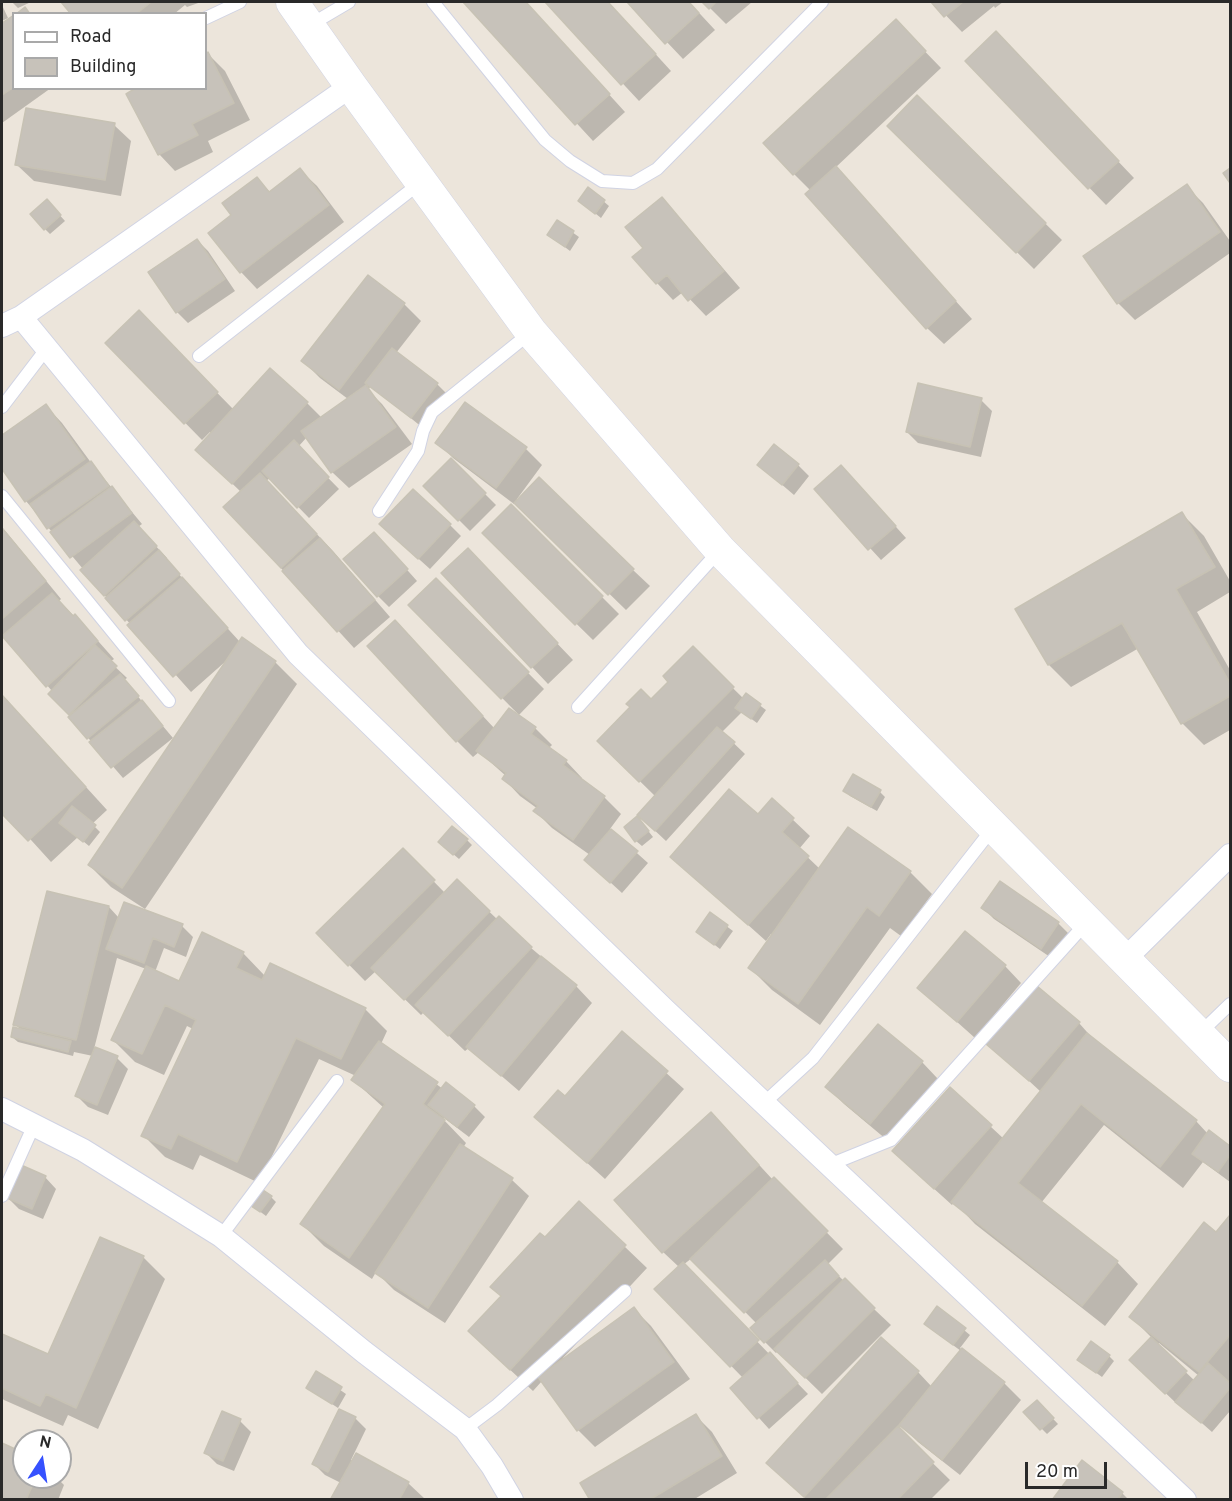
<!DOCTYPE html>
<html>
<head>
<meta charset="utf-8">
<style>
  body { margin:0 }
  #map { position:relative; width:1232px; height:1501px; overflow:hidden; background:#ece5db; font-family:Overpass,sans-serif }
  canvas { display:block }
  .frame { position:absolute; inset:0; border:3px solid #292929; pointer-events:none }
  .legend { position:absolute; left:12px; top:12px; width:195px; height:78px; box-sizing:border-box; background:#fff; border:2px solid #a9a9a9; margin:0; padding:8px 10px; list-style:none; font-size:18px; color:#292929 }
  .legend li { display:flex; align-items:center; gap:12px; height:30px }
  .legend b { width:30px; border:2px solid #a9a9a9 }
  .north { position:absolute; left:12px; top:1429px; width:60px; height:60px; box-sizing:border-box; background:#fff; border:2px solid #a9a9a9; border-radius:50%; rotate:12deg; font-size:16px; font-weight:700; line-height:24px; text-align:center; color:#292929 }
  .north::after { content:''; display:block; margin:auto; width:21px; height:27px; background:#3651fe; clip-path:polygon(50% 0,100% 100%,50% 72%,0 100%) }
  .scale { position:absolute; left:1025px; top:1462px; width:82px; height:27px; box-sizing:border-box; border:3px solid #292929; border-top:0; padding-left:8px; font-size:18px; line-height:21px; white-space:nowrap; color:#292929; -webkit-text-stroke:4px #fff; paint-order:stroke }
</style>
</head>
<body>
<div id="map">
<canvas width="1232" height="1501"></canvas>
<div class="frame"></div>
<ul class="legend">
<li><b style="height:8px;background:#fff"></b>Road</li>
<li><b style="height:16px;background:#c7c2ba"></b>Building</li>
</ul>
<div class="north">N</div>
<div class="scale">20 m</div>
</div>
<script>
const g = document.querySelector('canvas').getContext('2d');
g.lineJoin = 'round';
function fill(path, color) { g.fillStyle = color; g.fill(path, 'evenodd'); }
function strokePath(path, color, width, dash) { g.strokeStyle = color; g.lineWidth = width; g.lineCap = dash ? 'butt' : 'round'; g.setLineDash(dash || []); g.stroke(path); }
fill(new Path2D(`
  M12 2H31L18 8Z
  M63 2H201L187 7 185 5 174 14H73Z
  M465 2H525L625 112 593 141Z
  M547 2H608L671 71 639 101Z
  M629 2H689L715 30 683 59Z
  M704 2H752L726 24Z
  M933 2H1003L995 8 994 6 962 32Z
  M2 5 8 18 2 21Z
  M14 17V88H51L2 123V25Z
  M912 38 941 68 835 168 972 319 944 344 927 328 811 191 794 174Z
  M1012 50 1134 178 1106 205 967 61Z
  M208 54 225 71 250 120 208 141 213 152 175 171 159 154 206 88V55Z
  M917 97 1062 240 1034 269 889 126Z
  M114 125 131 141 121 196 34 181 17 165Z
  M300 170 317 186 344 222 257 289 241 272 233 216 257 179 270 192Z
  M1186 186 1203 203 1230 241V253L1135 320 1118 303Z
  M589 189 609 206 601 218 580 201Z
  M661 199 678 216 740 288 706 316 683 292 673 300 657 283 645 248Z
  M47 201 65 221 50 234 45 229Z
  M558 222 579 237 570 251 549 235Z
  M197 240 208 251 235 291 188 323 177 312Z
  M368 277 404 304 421 321 396 353 437 384 448 395 423 428 371 386 368 390 382 404 412 444 349 488 332 472 307 437 298 447 339 489 309 518 270 478 266 481 333 551 390 617 354 648 225 507 241 492 214 466 211 434 210 432 202 440 107 343 139 313 234 410 307 403 322 418 348 399 320 378 303 361Z
  M981 400 992 411 981 457 918 443 907 432Z
  M46 406 62 423 92 464 142 524 138 527 167 558 166 559 189 586 240 642 275 662 297 684 145 909 111 887 89 865 226 661 191 692 82 570 83 569 26 501 2 466V437Z
  M437 442 526 449 542 465 517 499 633 570 650 586 626 610 515 502 514 504 453 458Z
  M451 460 496 505 470 531 425 486Z
  M759 465H798L809 476 794 495Z
  M852 478 906 538 881 560 816 489Z
  M511 506 619 614 593 640 484 533Z
  M1182 514 1204 536 1230 581V592L1197 612 1230 670V730L1204 745 1182 723 1139 648 1071 687 1049 665 1017 609Z
  M450 525 461 536 430 569 392 535Z
  M2 527 61 599 59 601 91 633 114 659 110 662 127 678 124 680 173 738 123 778 70 717 72 716 50 694 52 691 2 633Z
  M385 545 417 581 389 607 378 596Z
  M484 567 573 660 548 684 532 667Z
  M436 580 544 689 518 716 535 728 552 745 548 749 566 761 582 778 581 780 604 797 621 814 610 829 648 863 622 893 586 860 590 855 552 828 535 811 538 809 520 796 504 779 506 776 479 752 473 757 457 741 411 639 495 729 518 714 410 605Z
  M693 649 744 699 746 695 766 710 757 723 742 712 722 732 745 754 666 841 650 826 656 797 599 741 651 701 671 682Z
  M2 695 107 810 92 824 100 832 89 846 78 837 51 862 2 808Z
  M853 776 880 792 885 797 877 811 850 796 845 791Z
  M772 800 810 836 799 849 820 869 910 872 932 894 901 936 890 928 820 1025 772 990 750 968 773 936 771 934 766 941 672 857 758 816Z
  M642 823 653 837 642 846 636 841Z
  M467 840 472 845 459 859 445 847Z
  M403 850 445 893 457 881 498 920 576 986 592 1003 519 1091 469 1048 465 1051 424 1012 421 1015 376 971 365 981 318 933Z
  M1000 883 1058 923 1069 934 1053 959 994 919 983 908Z
  M109 907 119 918 182 926 193 937 186 957 164 948 155 972 180 983 243 953 265 976 365 1009 387 1031 381 1044 443 1089 474 1106 485 1117 469 1137 444 1118 443 1119 466 1143 463 1148 512 1180 529 1196 445 1323 394 1290 376 1272 372 1279 324 1246 302 1224 384 1108 353 1080 356 1076 319 1059 259 1183 200 1155 193 1170 165 1157 143 1135 193 1029 187 1026 164 1075 135 1062 113 1040 146 969 117 958 94 1049 117 1058 128 1069 108 1115 88 1107 77 1096 93 1056 74 1052 73 1056 18 1042 12 1037 21 1030 15 1024Z
  M710 914 733 931 720 949 698 932Z
  M1005 966 1021 983 975 1038 919 988Z
  M1037 988 1079 1023 1095 1041 1196 1121 1208 1134 1209 1132 1230 1148V1182L1203 1162 1183 1188 1104 1125 1041 1203 1117 1262 1138 1284 1105 1326 975 1224 954 1202 952 1205 911 1168 950 1089 1004 1139 1041 1092 989 1044Z
  M622 1033 684 1089 605 1179 536 1117 565 1098Z
  M922 1062 938 1079 887 1140 844 1104 827 1087Z
  M728 1131 773 1180 774 1179 843 1249 827 1265 891 1325 822 1394 778 1351 776 1353 765 1342 757 1324 692 1258 683 1265 808 1394 769 1429 732 1388 743 1378 656 1289 679 1267 663 1252Z
  M45 1177 56 1189 43 1219 19 1209 8 1198Z
  M271 1197 276 1202 266 1216 250 1204Z
  M579 1203 647 1268 563 1358 564 1359 634 1309 651 1326 690 1379 595 1447 578 1430 542 1381 533 1391 492 1353 502 1297 545 1239Z
  M1230 1217V1411L1212 1432 1178 1402 1177 1404 1131 1360 1152 1338 1131 1317 1217 1234ZM1159 1343 1199 1376 1195 1381 1157 1345Z
  M143 1257 165 1279 98 1429 68 1415 63 1426 4 1400 2 1398V1336L48 1356Z
  M937 1308 970 1335 960 1348 1004 1383 1021 1400 960 1475 918 1442 901 1425 898 1429 950 1480 930 1500H807L768 1463 918 1372 932 1387 961 1351 931 1329Z
  M1109 1356 1114 1361 1102 1377 1084 1364Z
  M317 1374 346 1394 338 1408 308 1388Z
  M1037 1402 1058 1424 1047 1434 1025 1412Z
  M695 1415 712 1432 737 1473 693 1500H592Z
  M355 1418 366 1429 351 1460 408 1483 425 1499 331 1500 341 1483 325 1475 314 1464Z
  M240 1421 251 1432 234 1471 217 1464 206 1453Z
  M2 1445 24 1455V1477H56L64 1485 58 1500H2Z
  M1122 1493 1129 1500H1054Z`), '#0003');
const building = new Path2D(`
  M61 2H151L136 14H71Z
  M463 2H526L610 94 575 125Z
  M545 2H608L656 54 621 85Z
  M627 2H689L699 13 665 44Z
  M702 2H716L709 9Z
  M931 2H963L944 17Z
  M25 7 30 14H16Z
  M14 15V87L2 95V23Z
  M896 19 926 51 793 175 763 143Z
  M996 31 1119 161 1088 189 965 61Z
  M208 52 234 103 192 124 198 135 158 155 126 94 136 88H206V54Z
  M917 95 1046 223 1016 253 887 126Z
  M26 108 115 123 105 180 15 165Z
  M836 166 956 301 926 329 805 194Z
  M300 168 329 205 240 273 208 233 231 215 222 203 257 177 269 192Z
  M1230 168V183L1223 173Z
  M1187 184 1220 232 1117 304 1083 256Z
  M588 187 605 200 595 214 578 201Z
  M662 197 724 271 688 301 667 275 656 284 632 257 643 248 625 227Z
  M47 199 61 215 44 230 30 214Z
  M557 220 574 231 565 247 547 235Z
  M197 239 225 279 176 313 148 272Z
  M368 275 405 303 339 390 301 361Z
  M139 310 218 392 184 424 105 343Z
  M392 348 438 383 411 418 365 383Z
  M270 368 308 402 232 484 195 450Z
  M918 383 982 398 970 447 906 432Z
  M366 385 396 427 331 473 301 431Z
  M465 402 527 447 496 488 435 443Z
  M46 404 85 459 25 502 2 469V435Z
  M294 440 329 477 297 508 262 471Z
  M774 444 799 464 782 485 757 465Z
  M451 458 486 493 458 521 423 486Z
  M91 461 109 486 47 529 30 504Z
  M841 465 896 526 868 550 814 489Z
  M260 473 317 534 281 568 223 507Z
  M539 477 634 569 608 595 514 503Z
  M112 486 132 513 70 558 50 532Z
  M413 489 451 524 418 559 379 524Z
  M511 504 603 596 575 625 482 533Z
  M1182 512 1215 567 1176 589 1230 683V696L1181 724 1122 623 1048 665 1015 609Z
  M134 521 157 546 104 596 80 570Z
  M2 528 46 581 2 619Z
  M374 532 408 569 377 597 343 559Z
  M320 538 375 600 337 632 282 571Z
  M468 548 558 643 531 668 441 573Z
  M159 550 180 574 125 621 105 598Z
  M182 577 228 628 173 677 127 625Z
  M436 578 529 672 501 699 408 605Z
  M52 593 73 616 75 614 98 641 46 687 2 636Z
  M395 620 483 716 456 742 367 646Z
  M242 637 276 661 122 888 88 865Z
  M95 645 117 666 69 715 48 694Z
  M693 646 734 687 639 782 597 741 630 707 626 704 641 689 651 699 668 682 663 676Z
  M120 674 139 696 87 739 68 717Z
  M746 693 761 704 751 719 735 708Z
  M2 695 86 787 28 841 2 814 4 812 2 809Z
  M142 700 163 726 111 768 89 742Z
  M509 708 536 727 531 734 567 760 563 765 605 796 573 840 533 811 538 806 502 779 506 773 476 751Z
  M717 727 735 742 655 831 637 815Z
  M853 774 881 790 871 807 843 791Z
  M729 789 758 814 772 798 794 818 782 832 809 856 748 925 670 857Z
  M72 806 96 825 83 842 59 823Z
  M637 816 649 831 635 842 624 827Z
  M452 826 468 839 453 855 438 842Z
  M848 827 911 871 879 916 867 907 798 1004 748 968Z
  M611 829 638 851 610 883 584 860Z
  M403 848 435 880 348 966 316 933Z
  M457 879 490 911 404 1000 371 968Z
  M1000 881 1059 922 1041 949 981 908Z
  M47 891 109 906 76 1040 13 1025Z
  M124 902 183 924 174 947 153 938 144 963 106 949Z
  M710 912 728 925 714 945 696 932Z
  M499 916 532 947 448 1036 415 1005Z
  M965 931 1006 965 957 1022 917 988Z
  M202 932 244 952 236 968 262 980 270 963 366 1008 341 1059 296 1038 237 1162 178 1134 171 1149 141 1136 196 1020 165 1005 142 1054 111 1040 146 966 179 981Z
  M541 956 577 985 501 1076 466 1047Z
  M1037 986 1080 1022 1029 1081 986 1044Z
  M878 1024 923 1061 870 1124 825 1087Z
  M13 1027 71 1041 68 1052 11 1037Z
  M622 1031 668 1071 587 1163 534 1117 558 1090 565 1096Z
  M1087 1033 1197 1120 1160 1167 1081 1104 1018 1183 1118 1261 1082 1306 951 1202Z
  M379 1041 438 1082 423 1104 445 1120 349 1258 300 1224 385 1104 351 1080Z
  M95 1047 118 1056 97 1105 75 1096Z
  M446 1082 475 1105 457 1127 428 1105Z
  M950 1087 992 1125 934 1189 892 1151Z
  M711 1112 759 1165 662 1253 614 1200Z
  M1209 1130 1230 1146V1155L1218 1172 1192 1154Z
  M460 1144 513 1178 428 1308 375 1273Z
  M21 1165 46 1176 32 1209 7 1198Z
  M774 1177 828 1231 744 1313 690 1259Z
  M260 1188 272 1196 260 1212 248 1204Z
  M579 1201 626 1245 510 1370 468 1331 501 1296 490 1287 540 1233 545 1237Z
  M1230 1215V1335L1199 1372 1129 1317 1204 1222 1216 1232Z
  M100 1237 144 1256 76 1408 46 1394 40 1406 2 1388V1334L48 1354Z
  M825 1260 839 1276 764 1343 750 1328Z
  M683 1262 759 1340 730 1367 654 1289Z
  M845 1278 875 1308 805 1378 774 1349Z
  M937 1306 966 1328 953 1345 924 1324Z
  M634 1307 674 1362 577 1431 538 1377Z
  M881 1337 919 1371 804 1497 766 1463Z
  M1151 1337 1187 1371 1165 1394 1129 1360Z
  M1091 1341 1110 1355 1096 1373 1077 1360Z
  M962 1348 1005 1382 942 1460 899 1425Z
  M770 1352 798 1383 757 1419 730 1388Z
  M1208 1363 1230 1383V1388L1201 1423 1175 1402Z
  M316 1371 342 1387 332 1404 306 1388Z
  M1037 1400 1054 1418 1040 1430 1023 1412Z
  M339 1409 356 1417 328 1472 312 1464Z
  M222 1411 241 1419 223 1461 204 1453Z
  M696 1414 722 1456 649 1500H590L580 1483Z
  M898 1426 934 1462 897 1500 826 1499Z
  M2 1443 24 1453V1477H36L26 1500H6L2 1498Z
  M356 1453 409 1482 399 1500H330Z
  M1082 1460 1123 1492 1117 1500H1052Z`);
fill(building, '#c7c2ba');
strokePath(building, '#c7c2b4', 1.5);
const lane = new Path2D(`
  M433 2 545 140 570 161 602 181 633 183 657 169 822 2
  M206 18 240 2
  M310 25 349 2
  M199 356 420 183
  M2 407 47 348
  M2 496 169 701
  M379 511 418 451 423 431 432 412 530 333
  M578 707 719 551
  M1200 1033 1230 1004
  M764 1103 813 1058 993 828
  M829 1165 891 1140 1087 922
  M2 1196 34 1125
  M221 1236 337 1081
  M465 1429 497 1405 625 1291`);
const street = new Path2D(`
  M21 317 298 654 665 1010 1185 1500
  M2 326 21 317 351 86
  M1125 959 1230 855
  M2 1109 83 1150 221 1236 364 1352 465 1429 492 1466 512 1500`);
const secondary = new Path2D(`
  M292 2 351 86 531 332 720 550 1230 1066`);
strokePath(lane, '#d0d3e3', 14);
strokePath(street, '#d0d3e3', 24);
strokePath(secondary, '#d0d3e3', 33);
strokePath(lane, '#fff', 12);
strokePath(street, '#fff', 22);
strokePath(secondary, '#fff', 32);
</script>
</body>
</html>
